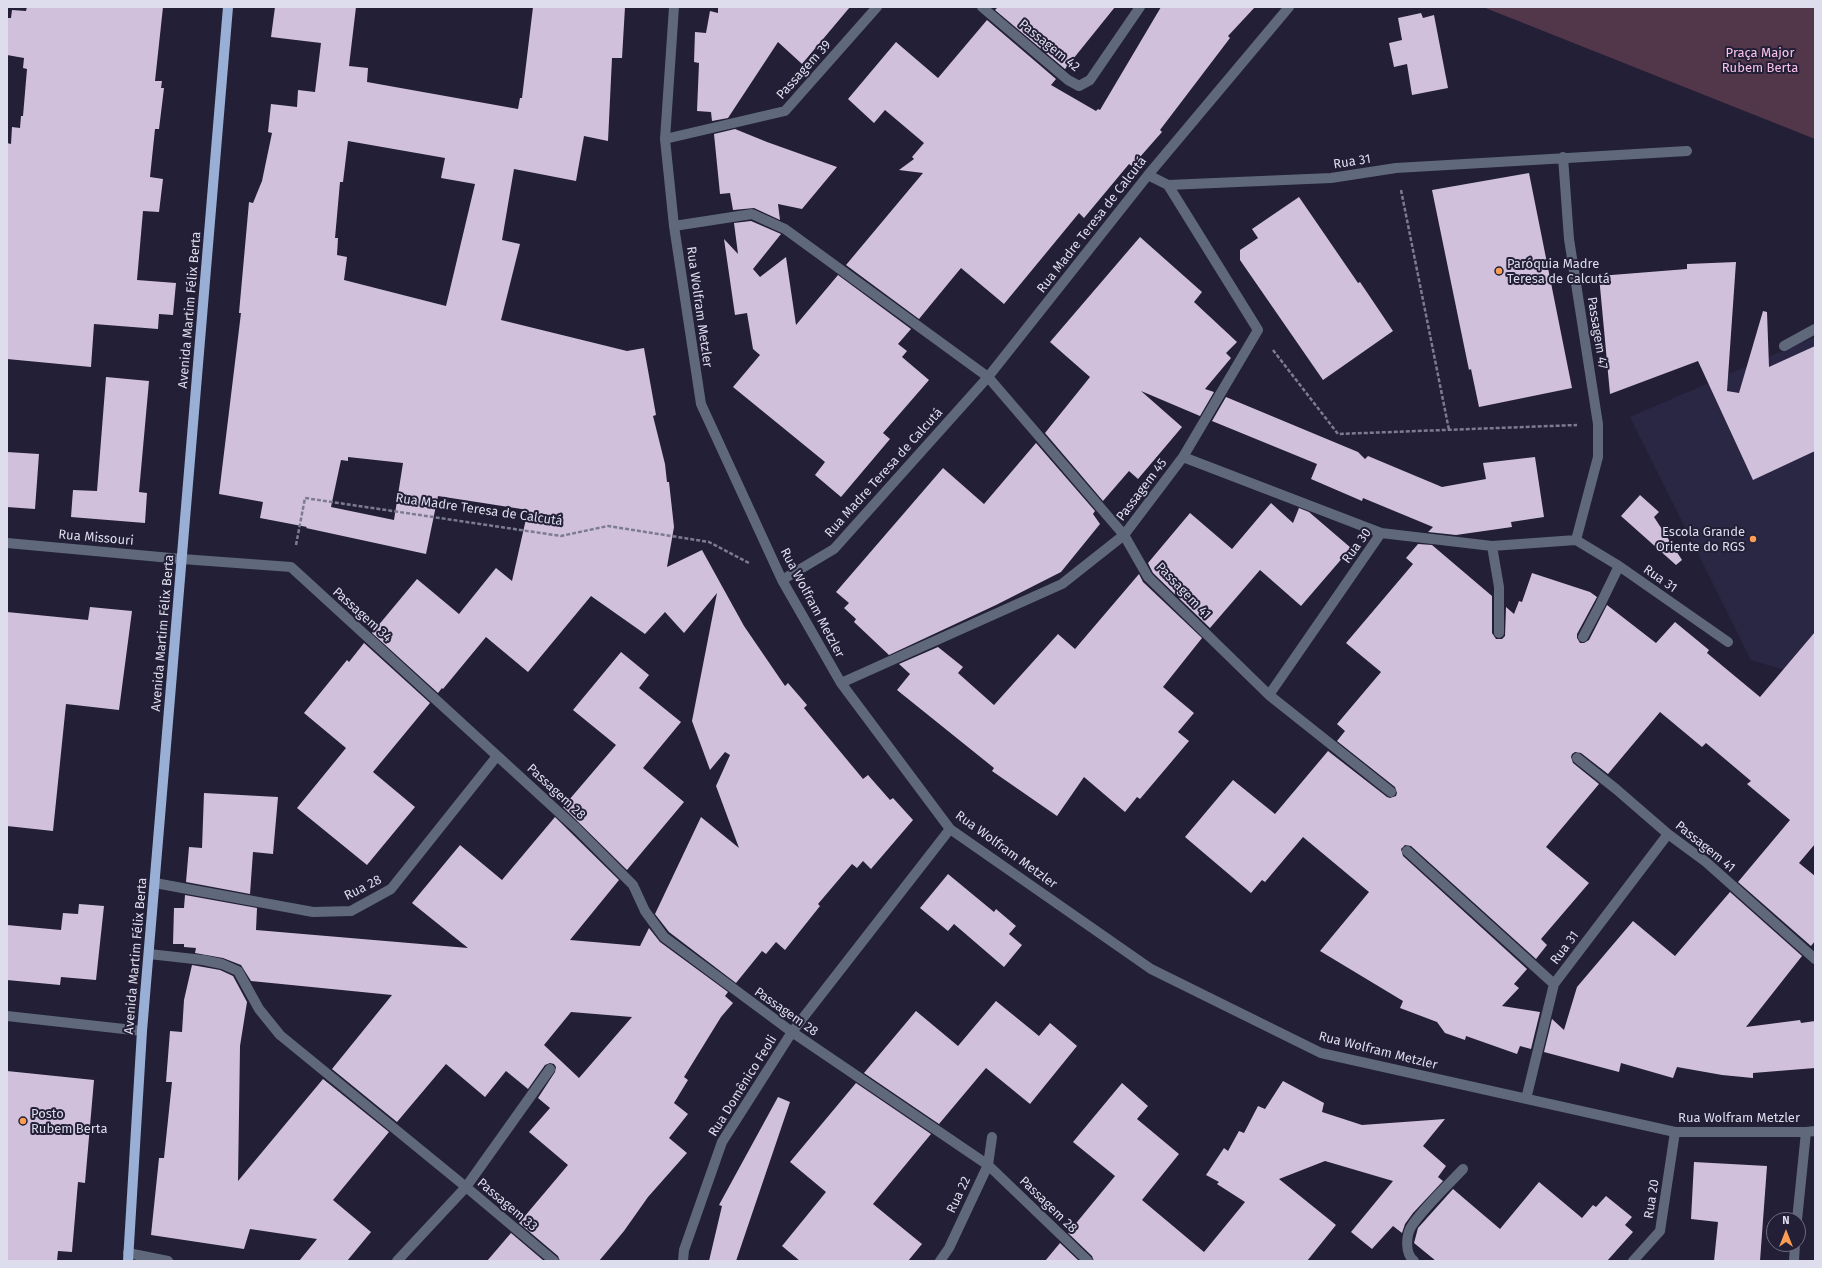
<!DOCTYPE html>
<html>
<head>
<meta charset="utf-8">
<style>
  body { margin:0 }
  #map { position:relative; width:1822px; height:1268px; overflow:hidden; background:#221f36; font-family:"Fira Sans",sans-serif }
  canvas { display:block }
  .frame { position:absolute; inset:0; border:8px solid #dddded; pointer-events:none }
  .north { position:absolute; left:1766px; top:1212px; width:40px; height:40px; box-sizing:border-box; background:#221f36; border:1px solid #6d6b7f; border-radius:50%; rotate:0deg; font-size:11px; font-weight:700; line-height:16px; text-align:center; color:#dddded }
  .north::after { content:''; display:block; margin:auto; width:14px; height:18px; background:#fc9d54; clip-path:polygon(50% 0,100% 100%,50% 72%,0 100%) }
</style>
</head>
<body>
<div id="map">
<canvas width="1822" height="1268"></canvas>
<div class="frame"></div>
<div class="north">N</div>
</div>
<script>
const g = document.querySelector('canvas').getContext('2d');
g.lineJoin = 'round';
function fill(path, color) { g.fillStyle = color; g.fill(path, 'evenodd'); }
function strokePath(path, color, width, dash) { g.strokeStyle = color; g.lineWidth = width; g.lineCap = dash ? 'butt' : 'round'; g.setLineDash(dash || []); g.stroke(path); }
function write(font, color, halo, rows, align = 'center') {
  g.font = font + ' "Fira Sans",sans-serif'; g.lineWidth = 4; g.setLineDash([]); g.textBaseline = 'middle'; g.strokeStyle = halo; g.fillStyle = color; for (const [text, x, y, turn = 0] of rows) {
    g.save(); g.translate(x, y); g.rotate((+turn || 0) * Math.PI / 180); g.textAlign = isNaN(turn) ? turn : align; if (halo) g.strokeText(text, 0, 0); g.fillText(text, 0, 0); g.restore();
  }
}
fill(new Path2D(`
  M1815 337V693L1788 671 1751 660 1630 417Z`), '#2a2745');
fill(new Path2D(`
  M1483 7H1815V139Z`), '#523649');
fill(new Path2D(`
  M27 7H163L155 81H162L161 88H164L159 129H155L150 177 163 179 159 212 143 211 137 280 176 283 173 315 159 314 158 329 94 324 91 367 7 359V143L11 144 12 127 20 128 21 116H23L27 69 23 68 24 58 7 55V18H11L12 10 26 11Z
  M275 7H356L349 66 368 68 367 82 518 109 520 98H522L533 7H625L622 58H612L608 141 584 136 576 181 514 169 502 240 520 244 501 320 627 351 644 348 656 415 653 416 665 464 667 482H669L674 527 667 567 702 550 744 626 785 686 788 683 807 705 804 708 863 779 868 775 890 800 893 798 913 820 871 869 863 861 857 868 852 864 818 904 820 906 785 950 776 942 766 954 762 951 736 983 669 932 655 914 701 817 739 848 716 786 730 755 725 752 710 770 692 721 717 593 684 633 665 612 645 634 591 596 528 672 486 637 443 689 442 688 438 693 372 633 417 579 459 614 496 568 512 581 528 510 438 496 426 554 306 528 307 527 260 518 263 502 219 494 241 313H239L249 202 253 203 262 181 272 133 268 132 271 104 297 107 298 90 315 92 321 43 271 37ZM348 141 445 158 441 178 475 184 446 306 344 280 347 257 337 255 338 238H335L340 182H343ZM348 457 403 463 394 520 331 507 341 460 348 461Z
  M718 7H850L802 64 778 42 728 118 712 121 711 112 697 111 699 63 694 62 695 32 706 33 710 11 718 13Z
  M998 7H1115L1065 69 995 10Z
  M1161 7H1255L1228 36 1230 38 1160 130 1162 132 1132 166 1129 164 1084 218 1079 213 1004 304 961 268 919 319 846 265 923 173 899 170 914 159 912 157 924 143 885 110 874 123 848 99 896 42 938 78 987 20 1056 79 1051 85 1096 111 1098 109 1100 110Z
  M1421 13 1423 18 1434 15 1448 88 1412 95 1407 64 1394 67 1389 43 1402 40 1398 18Z
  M735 129 767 142 837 167 802 209 778 204 780 220 754 208 733 210 730 193 720 194 714 134Z
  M1529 173 1572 388 1479 407 1471 369 1469 370 1432 190Z
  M1299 197 1358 283 1360 282 1393 331 1323 380 1240 260V250L1258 238 1252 229Z
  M751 221 781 234 753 269 760 277 786 257 796 325 838 275 911 329 898 344 907 351 902 357 929 380 883 433 890 439 841 497 815 475 825 462 733 387 760 355 753 349 747 313 735 315 724 239 738 254 734 223Z
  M1140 237 1202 292 1194 302 1237 342 1226 353 1231 358 1205 389 1214 392 1200 416 1141 391 1182 427 1138 479 1129 471 1103 501 1045 433 1090 377 1050 342Z
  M1736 262 1727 391 1739 393 1763 311 1767 312 1769 367 1815 346V451L1753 480 1698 361 1610 394 1599 276 1687 269V264Z
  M106 377 149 381 139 492 147 493 145 523 71 517 73 490 97 491Z
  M1226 397 1358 452 1365 459 1368 456 1442 487 1486 479 1483 463 1535 457 1544 517 1511 522 1512 527 1456 535 1428 532 1433 527 1363 498 1362 501 1311 479 1317 464 1212 421Z
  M1036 443 1095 511 1093 514 1100 524 1061 572 996 605 889 655 854 622 856 619 844 608 849 603 836 592 943 468 984 504Z
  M7 452 39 454 35 509 7 507Z
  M1640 495 1659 512 1654 517 1682 560 1676 565 1621 516Z
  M1271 503 1293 523 1299 508 1309 512 1351 548 1301 606 1260 570 1210 628 1153 573 1148 563 1190 513 1232 549Z
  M1418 544 1432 545 1492 596V633L1496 639H1502L1505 636 1506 607 1514 614 1519 601 1522 602 1532 573 1590 592 1597 597 1577 634V638L1580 643H1584L1589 640 1607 605 1656 643 1675 622 1709 650 1707 653 1760 697 1815 632V844L1799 863 1815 876V941L1811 946 1738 882 1790 820 1747 784 1751 781 1706 743 1702 747 1660 712 1608 774 1581 753 1575 752 1572 754 1571 757 1573 763 1599 784 1546 847 1589 883 1541 939 1547 945 1536 959 1411 846 1405 845 1401 849 1403 856 1527 969 1514 984 1519 988 1502 1006 1540 1012 1531 1049 1520 1046 1517 1054 1466 1036 1465 1040 1445 1033 1437 1022 1400 1008 1403 1001 1320 951 1369 892 1303 837 1265 882 1262 880 1251 893 1185 837 1233 780 1275 814 1328 751 1387 797 1390 798 1396 796 1397 793 1395 787 1337 741 1345 731 1337 724 1381 672 1346 643 1413 564 1406 558Z
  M1139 574 1143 582 1202 638 1163 687 1194 713 1178 732 1189 741 1140 799 1137 797 1125 812 1084 777 1057 816 992 771 994 768 897 690 910 674 899 664 938 647 963 667 958 673 994 705 1058 634 1075 649Z
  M90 607 132 611 119 710 66 704 53 831 7 826V612L88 620Z
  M364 643 430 703 373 772 415 807 367 865 297 808 346 748 304 713 347 660 349 662Z
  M621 652 649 675 639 688 681 722 643 768 684 802 627 870 563 807 616 745 573 710Z
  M204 793 278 797 273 854 253 852 250 894 186 882 189 847 202 848Z
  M555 817 619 880 570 940 640 946 649 928 660 942 728 992 725 996 733 1003 721 1017 684 1077 688 1080 674 1103 688 1114 669 1138 687 1153 648 1197 624 1231 599 1261H560L558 1256 519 1223 568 1165 529 1132 550 1108 538 1098 555 1072 556 1067 554 1064 550 1063 545 1065 528 1089 506 1071 485 1097 446 1064 397 1122 332 1069 392 995 251 981 241 965 223 958 195 953 196 948 184 947V944H173L174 908H184L185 895 257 908 256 930 468 948 412 903 460 845 502 880ZM571 1012 632 1017 579 1078 544 1045Z
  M948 874 994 912 996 909 1016 926 1009 934 1022 945 1004 967 954 924 948 931 920 908Z
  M1730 892 1802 956 1746 1027 1800 1020 1801 1023 1815 1021V1068L1753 1073V1078L1722 1075 1677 1067 1673 1078 1621 1063 1619 1072 1544 1052 1552 1019 1564 1030 1577 987 1633 921 1675 956Z
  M79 904 104 906 96 980 61 977 60 985 7 980V925L61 930 63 913 78 914Z
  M192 965 220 970 233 976 247 1002 240 1046 238 1181 323 1079 389 1132 333 1200 371 1232 347 1261H299L317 1239 250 1229 244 1249 151 1235 159 1158H164L172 1082H166L170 1031 182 1032 184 1000Z
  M996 1001 1039 1036 1050 1023 1077 1046 1030 1104 986 1068 939 1124 864 1073 916 1011 958 1046Z
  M7 1071 94 1080 85 1183 78 1182 72 1252 58 1251 57 1261H7Z
  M1283 1081 1324 1103 1322 1112 1362 1125 1445 1119 1423 1146 1446 1166 1438 1177 1443 1181 1413 1213 1405 1224 1402 1233 1393 1226 1372 1249 1351 1232 1393 1181 1325 1161 1279 1179 1336 1225 1307 1261H1094L1092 1256 1068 1233 1115 1176 1073 1142 1122 1083 1148 1106 1137 1119 1179 1154 1142 1200 1204 1252 1245 1202 1217 1184 1219 1182 1206 1175 1224 1148 1228 1151 1239 1131 1244 1133 1258 1106 1265 1109Z
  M856 1083 931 1134 873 1204 922 1244 908 1261H800L782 1246 826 1192 790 1162Z
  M778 1097 790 1102 736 1261H709L722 1206 719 1205Z
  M1694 1162 1767 1166 1760 1261H1714L1718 1222 1691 1219Z
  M1539 1182 1582 1218 1593 1205 1596 1207 1606 1196 1632 1217 1625 1225 1633 1232 1607 1261H1436L1414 1243 1418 1228 1453 1189 1500 1229Z
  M511 1233 544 1261H487Z
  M1060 1243 1079 1261H1045Z`), '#d1c0dc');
strokePath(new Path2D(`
  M1401 190 1449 430
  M1273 350 1338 434 1577 425
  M296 545 305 498 561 536 608 526 709 542 749 563`), '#7d7c8f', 2.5, [4, 2]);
strokePath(new Path2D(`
  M674 7 665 139 674 226 701 404 782 580 841 683 950 829 1151 969 1321 1053 1675 1132H1806L1815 1131
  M982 7 1068 80 1079 86 1090 80 1140 7
  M665 139 785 111 877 7
  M1563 157 1569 239 1598 424V457L1576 540
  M1148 175 1168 185 1331 178 1396 168 1687 151
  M674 226 752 214 785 229 988 377 1124 535 1148 577 1269 695 1391 792
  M1784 346 1815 329
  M1183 457 1381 533
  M1576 540 1619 566 1728 642
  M7 543 182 559 291 567 576 828 633 885 645 911 664 937 792 1032 988 1165 1088 1261
  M1492 546 1499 587V633
  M782 580 834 549 988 377 1148 175 1289 7
  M1583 637 1600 605 1619 566
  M841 683 1062 584 1124 535 1183 457 1258 330 1168 185
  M1269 695 1381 533 1492 546 1576 540
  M1577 758 1616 789 1668 834 1706 862 1815 959
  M1407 851 1554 984
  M155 883 313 912 351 911 391 889 497 756
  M149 954 203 960 222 964 238 971 259 1009 280 1035 466 1187 550 1069
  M7 1016 142 1031
  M1526 1099 1554 984 1668 834
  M1797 1220 1806 1132
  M128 1253 168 1261
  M397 1261 466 1187 554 1261
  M683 1261 684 1250 722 1142 792 1032 950 829
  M940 1261 949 1248 988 1165 992 1137
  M1414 1261C1404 1253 1406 1233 1413 1224 1426 1206 1447 1186 1463 1169
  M1633 1261 1660 1231 1675 1132
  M1794 1261 1795 1244`), '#5f697b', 10);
strokePath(new Path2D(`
  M128 1261 142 1031 228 7`), '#9aafd5', 10);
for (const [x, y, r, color] of [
  [1499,271,4,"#fc9d54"],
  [1753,539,4,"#fc9d54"],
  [23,1121,4,"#fc9d54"]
]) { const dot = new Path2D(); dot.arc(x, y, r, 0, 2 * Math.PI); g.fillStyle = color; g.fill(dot); strokePath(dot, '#221f36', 1.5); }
write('13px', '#dddded', '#221f36', [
  ["Passagem 42",1049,46,39],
  ["Passagem 39",804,70,-48],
  ["Rua 31",1352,162,-9],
  ["Rua Madre Teresa de Calcutá",1092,225,-52],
  ["Rua Wolfram Metzler",699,307,82],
  ["Avenida Martim Félix Berta",190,310,-85],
  ["Passagem 47",1597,333,81],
  ["Rua Madre Teresa de Calcutá",884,473,-48],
  ["Passagem 45",1142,490,-53],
  ["Rua Madre Teresa de Calcutá",479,510,8],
  ["Rua Missouri",96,538,5],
  ["Rua 30",1357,546,-54],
  ["Rua 31",1660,579,35],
  ["Passagem 41",1183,591,46],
  ["Rua Wolfram Metzler",812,603,62],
  ["Passagem 34",362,615,42],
  ["Avenida Martim Félix Berta",163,633,-85],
  ["Passagem 28",556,792,43],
  ["Passagem 41",1705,847,39],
  ["Rua Wolfram Metzler",1006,850,36],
  ["Rua 28",363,888,-27],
  ["Rua 31",1565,948,-53],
  ["Avenida Martim Félix Berta",136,956,-85],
  ["Passagem 28",786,1012,35],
  ["Rua Wolfram Metzler",1378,1051,14],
  ["Rua Domênico Feoli",743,1086,-58],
  ["Rua Wolfram Metzler",1739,1118],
  ["Rua 22",959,1195,-65],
  ["Rua 20",1652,1199,-81],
  ["Passagem 33",507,1205,40],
  ["Passagem 28",1048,1205,44]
]);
write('13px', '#fac2e7', '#221f36', [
  ["Praça Major",1760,53],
  ["Rubem Berta",1760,68]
]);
write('13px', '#dddded', '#221f36', [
  ["Paróquia Madre",1507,264],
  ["Teresa de Calcutá",1507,279],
  ["Escola Grande",1745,532,"right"],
  ["Oriente do RGS",1745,547,"right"],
  ["Posto",31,1114],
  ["Rubem Berta",31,1129]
], 'left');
</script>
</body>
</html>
